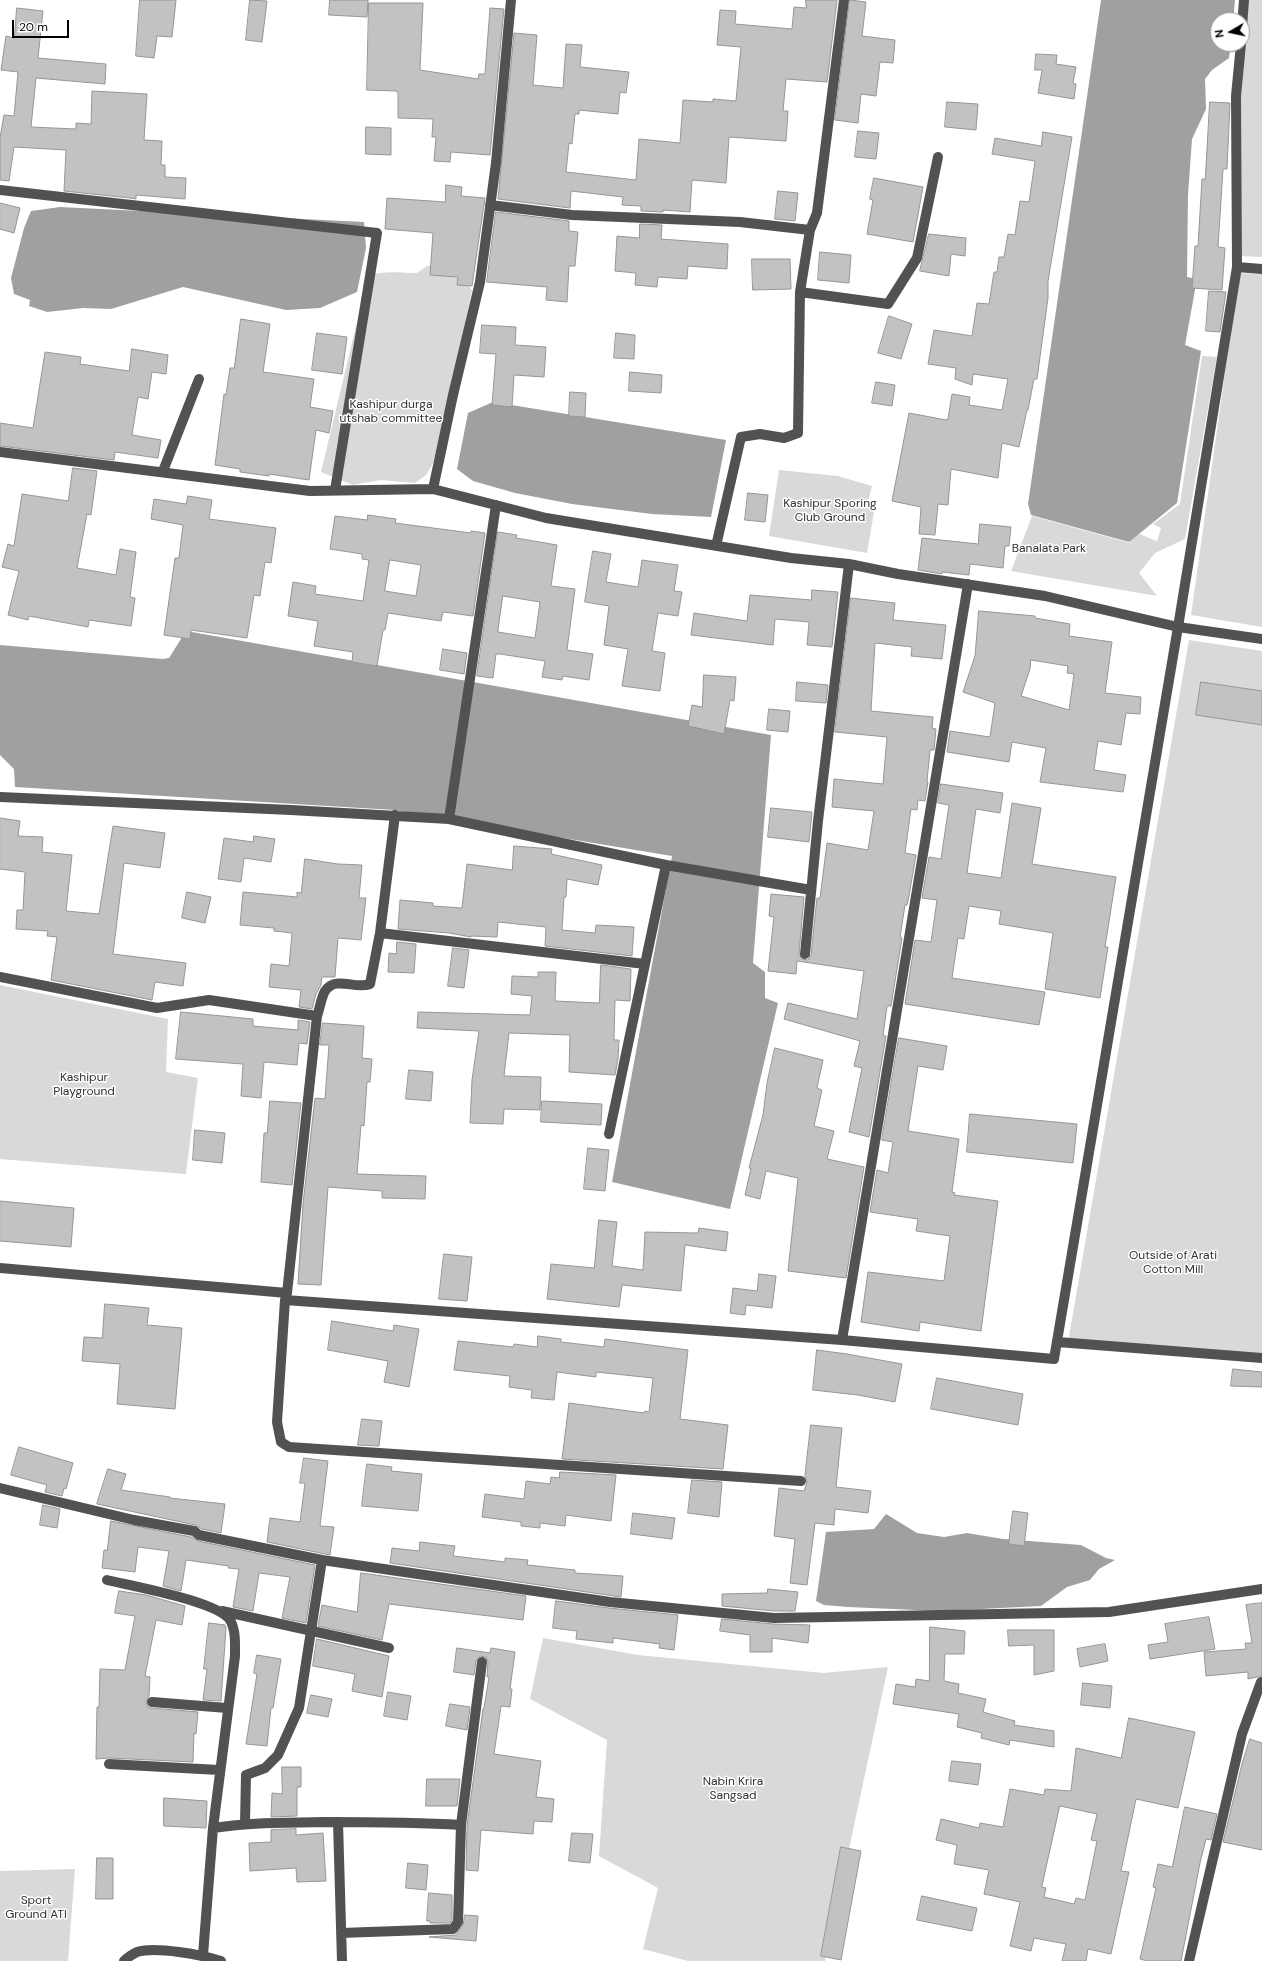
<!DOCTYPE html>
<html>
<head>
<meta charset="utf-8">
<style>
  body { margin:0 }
  #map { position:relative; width:1262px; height:1961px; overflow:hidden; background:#fff; font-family:"DM Sans",sans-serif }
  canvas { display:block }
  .north { position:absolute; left:1210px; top:12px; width:40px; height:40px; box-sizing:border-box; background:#fff; border:1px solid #999; border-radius:50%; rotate:261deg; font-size:11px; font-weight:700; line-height:16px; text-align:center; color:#000 }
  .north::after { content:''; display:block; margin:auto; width:14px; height:18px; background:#000; clip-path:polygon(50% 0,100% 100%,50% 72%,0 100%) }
  .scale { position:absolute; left:12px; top:20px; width:57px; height:18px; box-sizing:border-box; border:2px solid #000; border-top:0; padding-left:5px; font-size:12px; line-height:14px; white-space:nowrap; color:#000; -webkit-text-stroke:3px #fff; paint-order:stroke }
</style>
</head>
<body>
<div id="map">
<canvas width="1262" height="1961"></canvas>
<div class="north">N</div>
<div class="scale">20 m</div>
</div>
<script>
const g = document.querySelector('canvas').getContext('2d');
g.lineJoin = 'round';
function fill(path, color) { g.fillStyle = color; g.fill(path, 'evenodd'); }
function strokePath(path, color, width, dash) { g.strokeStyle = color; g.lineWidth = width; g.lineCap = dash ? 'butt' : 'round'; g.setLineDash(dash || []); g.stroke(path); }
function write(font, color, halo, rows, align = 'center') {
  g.font = font + ' "DM Sans",sans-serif'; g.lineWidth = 3; g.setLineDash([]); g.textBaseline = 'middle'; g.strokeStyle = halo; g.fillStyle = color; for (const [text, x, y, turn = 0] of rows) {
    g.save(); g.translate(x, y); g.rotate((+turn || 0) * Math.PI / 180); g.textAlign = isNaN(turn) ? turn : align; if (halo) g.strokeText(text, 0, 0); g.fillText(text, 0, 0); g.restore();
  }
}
fill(new Path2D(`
  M1247 0H1262V257L1240 256 1241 70Z
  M437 265 449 275 466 281 472 290 444 421 433 463 427 474 415 483 381 480 353 485 321 472 368 276C384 270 400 273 417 273L427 266Z
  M1239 273 1262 274V627L1191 615Z
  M1202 356 1217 357 1185 539 1155 553 1139 573 1157 596 1011 571 1032 516 1130 543 1131 535 1137 533 1157 541 1161 528 1153 524 1180 504Z
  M779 470 838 476 872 486 868 501 874 512 867 553 769 536Z
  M1189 640 1262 651V1355L1067 1348Z
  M0 985 168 1019 166 1072 198 1078 186 1174 0 1159Z
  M543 1638 638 1655 823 1673 888 1667 825 1961H688L643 1949 658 1888 599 1856 607 1740 530 1699Z
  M75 1869 68 1961H0V1871Z`), '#d9d9d9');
fill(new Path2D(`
  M1101 0H1235L1233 20H1218V44H1231L1229 58 1212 70 1205 79 1206 109 1192 139 1188 195 1187 277 1197 279 1185 345 1201 351 1177 503 1129 542 1031 515 1028 504Z
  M60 207 364 222 366 248 357 292 320 308 286 310 183 287 111 309 83 308 47 312 29 306 30 300 14 294 11 278 24 228 31 211Z
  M493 402 726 440 711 517 652 514 572 504 515 493 473 481 457 469 468 413Z
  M186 631 771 735 753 963 765 972V998L778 1003 730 1209 612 1182 672 856 394 810 15 787 14 769 0 755V645L163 659 169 658Z
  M886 1514 917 1533 944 1537 967 1533 1003 1539 1081 1545 1106 1558 1115 1560 1099 1569 1090 1580 1067 1587 1041 1606 940 1611 848 1607 824 1605 816 1601 826 1532 874 1529Z`), '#a0a0a0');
const building = new Path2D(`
  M140 0H176L172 37 157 36 154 58 136 56Z
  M250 0 267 1 262 42 246 40Z
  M330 0H368L367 17 329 15Z
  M806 0H837L827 82 786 79 783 111H788L786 141 729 137 726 183 692 180 690 212 663 210V212L641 211V206L622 205 623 197 571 191 570 208 498 199 514 33 537 35 533 85 563 88 566 44 582 45 580 67 629 72 626 93 620 92 618 114 579 110V114H575L572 144 569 143 566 172 636 180 639 139 680 143 683 100 713 102V99L736 101 741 47 717 45 720 10 736 11 735 24 792 29 794 7 806 8Z
  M850 0 866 2 862 36 895 40 893 63 880 62 876 96 861 94 858 123 835 120Z
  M369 3H423L420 70 478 79 479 74H485L490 8 504 9 490 155 451 152 450 162 434 161 436 137H432L433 119 398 118V93L396 91 367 90Z
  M17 8 43 11 38 58 106 64 105 84 36 78 31 127 76 129V123L91 124 92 91 147 94 144 140 162 141 161 165H165V177L186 178 185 199 136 195V199L130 198 64 191 66 150 14 147 9 181 0 180V138L4 115 14 116 18 72 1 70 6 36 14 38Z
  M1036 54 1057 55 1056 64 1076 67 1073 83 1076 84 1074 99 1038 93 1042 70H1035Z
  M947 102 978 104 976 130 945 127Z
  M1210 102 1230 103 1227 169H1223L1218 247 1225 248 1222 290 1192 288 1195 246H1198L1202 179H1205Z
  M366 127 391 128V155L366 154Z
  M858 131 879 133 876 159 855 157Z
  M1043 132 1072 137 1048 281V298L1037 379H1034L1028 410H1027L1019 447 1002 443 998 478 951 469 948 505 938 504 935 535 919 534 921 507 892 501 909 413 946 420 948 419 952 394 970 397 969 405 1002 410 1008 379 973 374 972 385 955 379 956 368 928 364 934 330 972 336 977 303 989 304 994 272H997L999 257H1004L1008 234 1015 235 1020 201 1029 202 1035 161 992 154 995 138 1041 146Z
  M874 178 923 187 913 242 867 234 873 200 870 199Z
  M446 185 462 187 461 196 485 198 472 286 457 285 458 277 430 275 433 233 385 229 387 198 445 202Z
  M778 191 798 193 795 221 775 219Z
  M0 203 20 208 14 233 0 229Z
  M496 212 569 221V231L578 232 575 266H569L567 302 546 300 547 287 487 282Z
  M640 224 662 225 661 239 728 244 727 269 688 266 687 279 658 277 657 287 635 285 636 273 615 271 617 236 639 238Z
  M929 234 966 238 965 256 951 254 949 276 920 271Z
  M820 252 851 255 849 283 818 280Z
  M752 259H790L791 289 753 290Z
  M1209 291 1226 292 1220 332 1206 331Z
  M889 316 912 324 901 359 878 353Z
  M241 319 270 324 263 372 314 379 310 407 333 411 329 433 316 430 309 480 269 474V476L240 472V469L215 465 224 394 226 395 230 368H234Z
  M482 325 516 327 515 345 546 347 544 377 514 375 512 407 492 405 496 354 480 353Z
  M317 333 347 337 342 374 312 370Z
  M616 333 635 335 634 359 614 358Z
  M132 349 168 355 166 374 152 372 148 399 138 397 132 435 161 440 158 458 115 452 114 460 0 446V423L33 428 45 352 81 357 80 364 129 371Z
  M630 372 662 375 661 393 629 391Z
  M876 382 895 385 892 406 872 403Z
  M570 392 586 393 585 417 569 416Z
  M73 468 97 471 91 515 87 514 77 568 116 575 120 549 136 552 130 597 135 598 131 626 89 620 88 627 29 616 28 620 8 615 19 571 2 567 8 544 14 546 22 494 68 501Z
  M748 493 768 495 765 522 745 520Z
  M188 496 212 500 209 519 276 528 271 563 265 562 260 596 254 595 247 638 191 630 190 639 164 635 175 558H179L183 525 151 519 154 499 186 504Z
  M368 515 396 519 395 523 471 533V531L485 533 473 616 443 612 441 621 388 613 385 630H383L377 666 352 662 353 652 314 646 318 621 288 616 293 582 316 586 315 594 363 601 369 560 362 559V554L330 549 335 516 367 520ZM390 560 421 565 416 596 385 591Z
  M980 524 1011 527 1009 546H1005L1003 568 970 564 969 575 942 572V574L918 570 922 538 978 544Z
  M498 532 517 535 516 538 557 545 551 586 575 589 567 650 593 654 589 680 563 676 562 680 542 677 545 661 500 654H496L493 678 477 676ZM503 596 540 602 535 638 498 632Z
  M593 551 611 554 606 582 638 587 642 560 678 565 674 591 682 592 678 616 658 613 652 651 665 653 660 691 622 686 628 649 604 645 609 606 585 602Z
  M812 590 838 592 832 647 807 645 809 622 775 619 773 645 691 635 694 613 747 621 750 595 811 600Z
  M851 598 895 603 893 620 946 625 942 659 911 656 912 647 875 643 871 711 933 717 932 728 936 729 934 750H930L927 781 928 782 925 801 918 800 917 810 911 809 905 853 916 855 909 896 907 905H905L900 937 902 938 891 1006H887L883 1036H886L869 1137 849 1132 862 1068 854 1066 860 1041 784 1019 788 1003 857 1019 864 971 797 961 796 974 768 971 774 917 769 916 771 894 804 897 799 954 802 959 808 960 811 955 817 898H820L827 843 868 850 874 811 832 807 834 779 883 784 887 737 835 732Z
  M979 611 1035 616V618L1070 624 1069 636 1112 642 1105 693 1141 697 1140 714 1126 713 1121 745 1098 741 1094 770 1126 775 1123 792 1040 782 1046 748 1012 742 1009 762 947 752 950 731 990 737 995 703 963 692 975 656ZM1031 660 1068 666 1067 673 1074 674 1069 710 1021 696 1030 669Z
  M443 649 467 653 464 674 440 670Z
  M704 675 736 677 734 701 730 700 724 734 688 726 692 705 702 707Z
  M797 682 828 685 826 703 796 701Z
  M1201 682 1262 691V725L1196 715Z
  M769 709 790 711 788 732 767 730Z
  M941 784 1003 793 1000 813 976 809 967 873 1001 878 1012 803 1041 808 1032 864 1116 877 1105 947H1108L1100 998 1045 989 1053 933 999 924 1001 911 969 906 964 939 958 938 952 978 1045 992 1039 1025 905 1004 915 940 931 942 937 900 922 898 929 857 941 859 949 805 938 803Z
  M771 808 812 812 809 842 768 837Z
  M0 818 20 821 18 836 43 837 42 852 72 855 66 911 99 914 113 826 165 833 160 868 124 863 113 954 186 963 183 986 155 982 152 1000 51 980 57 937 47 936 48 931 16 929 17 910H23L25 872 0 869Z
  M254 836 275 839 271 862 244 858 241 882 218 879 224 838 253 842Z
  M514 846 552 849 551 854 602 865 598 885 567 879 566 897H564L562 930 595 933 596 925 634 927 632 956 545 946 546 927 498 922 497 937 471 936V937L449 933 398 929 400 900 433 903V906L462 908 467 864 512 870Z
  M305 859 338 864 362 865 359 898H366L361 940 338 938 335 977H322L321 985 316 994 312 1009 299 1007 301 990 269 987 271 964 289 966 292 933 274 931V928L240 925 243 892 297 897V892L301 893Z
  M187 892 211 897 205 923 182 918Z
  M397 942 416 944 414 973 388 972 389 953 396 954Z
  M453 948 469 950 464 988 448 986Z
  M601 965 631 969 630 1001 615 1000 614 1040H619L618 1059 615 1075 569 1072 570 1035 509 1033 504 1076 541 1077 540 1110 504 1109 503 1124 470 1123 472 1080 479 1031 417 1028 418 1012 530 1015 532 996 511 994 512 976 538 977V972H556L555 1001 599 1003Z
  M181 1012 253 1019V1026L298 1030V1020L310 1022 307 1044 299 1043 297 1065 264 1062 261 1098 241 1096 243 1064 176 1059Z
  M323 1023 364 1026 362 1058 372 1059 370 1082H367L364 1126 361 1125 357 1174 426 1176 425 1199 382 1198V1191L328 1187 321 1285 298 1284 303 1204 315 1098 325 1099 329 1045H320Z
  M899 1038 947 1046 943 1070 918 1066 908 1131 959 1139 952 1192 955 1193 954 1195 998 1201 981 1331 920 1322 919 1331 861 1322 868 1272 944 1281 950 1236 916 1231 918 1219 870 1212 877 1170 888 1173 893 1142 882 1140Z
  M775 1048 823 1060 817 1088 822 1090 814 1126 834 1131 827 1159 864 1167 846 1278 788 1271 798 1178 766 1171 760 1199 745 1195 751 1168H749L763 1115 767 1083Z
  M409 1070 433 1072 431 1101 406 1099Z
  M270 1101 301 1103 292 1185 261 1182 264 1133H267Z
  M542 1101 602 1104 601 1125 541 1122Z
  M970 1114 1077 1124 1073 1163 967 1152Z
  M195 1130 225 1133 222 1163 193 1160Z
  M588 1148 609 1150 605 1191 584 1189Z
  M0 1201 74 1208 71 1247 0 1241Z
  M599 1220 617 1222 612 1266 643 1270 645 1232 698 1233 699 1228 728 1232 726 1251 685 1245 681 1291 622 1285 619 1307 547 1299 551 1264 594 1268Z
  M444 1254 472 1257 467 1301 439 1299Z
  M759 1274 776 1276 772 1308 746 1305 745 1315 730 1313 733 1288 757 1291Z
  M105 1304 149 1308 147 1325 182 1328 175 1409 117 1404 120 1364 82 1361 84 1337 102 1338Z
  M332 1321 393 1331 394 1325 419 1329 409 1387 384 1382 388 1361 328 1350Z
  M538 1336 561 1339V1342L604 1347 605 1339 688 1350 680 1419 728 1425 723 1469 562 1459 569 1403 644 1413 645 1411 649 1412 653 1378 596 1372V1377L557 1372 554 1400 531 1398 532 1390 509 1387 510 1376 454 1370 458 1341 513 1347 514 1344 537 1347Z
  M817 1350 847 1354 902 1364 895 1402 858 1395 813 1390Z
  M1233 1369 1262 1372V1387L1231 1386Z
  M937 1378 1023 1394 1018 1425 931 1409Z
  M362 1419 382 1421 379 1446 358 1445Z
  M811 1425 842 1428 836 1487 871 1491 868 1513 835 1509 834 1525 815 1523 807 1585 790 1583 795 1539 774 1536 779 1488 804 1491 807 1482 805 1476Z
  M19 1447 73 1463 66 1489 64 1488 62 1496 45 1492 47 1485 11 1475Z
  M304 1458 328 1461 320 1526 334 1527 330 1555 267 1542 270 1518 300 1522 305 1483H300Z
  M367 1464 392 1467 391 1471 422 1474 418 1511 362 1506Z
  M108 1469 126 1474 121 1490 170 1497V1498L225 1504 221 1533 202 1529 195 1525 97 1504Z
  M560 1472 616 1475 611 1521 566 1515 565 1526 540 1523V1528L521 1526V1522L482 1517 485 1494 524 1499 526 1481 550 1484 551 1477 559 1478Z
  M692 1480 722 1482 719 1517 688 1513Z
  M43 1505 60 1509 57 1528 40 1525Z
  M1013 1511 1028 1513 1024 1546 1009 1544Z
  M633 1513 675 1518 672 1539 631 1534Z
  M111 1521 191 1537 198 1541 315 1565 306 1623 282 1618 290 1577 259 1573 253 1611 233 1607 239 1569 228 1568 229 1566 186 1560 181 1591 163 1586 169 1551 138 1547 135 1572 102 1568 104 1550H107Z
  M420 1542 455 1546 453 1556 505 1562V1558L528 1560 527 1565 575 1570V1573L623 1576 621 1597 390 1563 392 1548 419 1551Z
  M361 1573 526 1596 523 1620 389 1604 382 1640 318 1626 322 1605 357 1612Z
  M768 1589 798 1592 795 1611H774L722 1606V1594L767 1593Z
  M119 1591 146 1595 185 1606 182 1625 156 1620 145 1676 150 1677 149 1696 146 1702 148 1707 151 1708 198 1712 196 1734 194 1733 193 1762 109 1758 96 1759 97 1707H99L100 1669 125 1670 135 1616 115 1613Z
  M556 1601 609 1608 678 1615 674 1650 659 1648 660 1644 613 1638V1643L576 1639 577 1631 553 1628Z
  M1262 1603V1676L1248 1679V1672L1206 1676 1204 1652 1246 1649 1245 1643H1252L1246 1605Z
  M1209 1617 1215 1649 1150 1659 1148 1645 1168 1642 1165 1624Z
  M722 1619 773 1624 810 1625 808 1643 772 1638V1652H750V1635L720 1631Z
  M209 1623 225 1625 226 1628 221 1701 203 1700 207 1669H204Z
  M930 1627 965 1631 964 1654H945L944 1681 959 1684 958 1693 986 1699 983 1712 1015 1721 1014 1725 1054 1731V1747L1010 1740 1009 1745 981 1738 982 1733 957 1727 959 1714 893 1704 896 1684 915 1687 916 1679 929 1681Z
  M1008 1630H1054V1671L1034 1675V1645L1009 1646Z
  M317 1639 389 1656 382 1697 352 1691 355 1674 313 1666Z
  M1105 1644 1108 1661 1080 1667 1077 1649Z
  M457 1648 490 1653 491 1648 515 1652 510 1689H512L510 1707 501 1706 494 1754 541 1761 536 1797 554 1799 552 1822 534 1821 533 1834 481 1830 478 1871 466 1870 467 1826 483 1709 484 1708 489 1677H487L488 1662 486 1657 480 1656 476 1661 474 1675 454 1672Z
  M257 1655 281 1659 273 1708H271L267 1746 246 1744 257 1674 254 1673Z
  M1083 1683 1112 1686 1110 1708 1081 1705Z
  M388 1692 411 1696 407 1720 384 1716Z
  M311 1695 332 1699 328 1717 307 1713Z
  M450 1704 470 1707 467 1730 446 1726Z
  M1129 1718 1195 1732 1178 1808 1136 1799 1121 1871 1129 1872 1111 1954 1088 1949 1086 1961H1062L1066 1944 1034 1938 1031 1951 1010 1946 1020 1902 984 1894 989 1870 954 1864 957 1845 936 1840 941 1819 979 1828 980 1823 1003 1827 1010 1789 1044 1795 1045 1789 1071 1791 1076 1748 1121 1758ZM1060 1806 1097 1814 1091 1840 1097 1841 1085 1900 1076 1898 1074 1904 1044 1897 1046 1888 1042 1887Z
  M1250 1739 1262 1743V1850L1223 1842 1242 1764Z
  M952 1761 981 1764 978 1785 949 1781Z
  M282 1767H301V1787H297V1816L271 1817 272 1793 282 1794Z
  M427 1779H460L457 1806H426Z
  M164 1798 207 1801 206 1828 164 1826Z
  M1185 1807 1217 1814 1211 1840 1206 1839 1200 1863 1181 1961H1148L1140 1959 1156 1888 1153 1887 1158 1864 1172 1867Z
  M296 1829V1835L323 1833 326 1881 297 1882 296 1868 250 1871 249 1843 271 1842V1830Z
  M572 1833 593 1834 590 1863 569 1861Z
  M841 1847 861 1851 841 1960 821 1956Z
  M97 1858H113V1899H96Z
  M408 1863 428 1865 426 1890 406 1888Z
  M429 1893 452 1895V1920L450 1923H430V1921H427Z
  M922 1896 977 1908 972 1931 917 1920Z
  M465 1915 478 1916 476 1941 429 1937 456 1935 463 1925Z`);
fill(building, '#c2c2c2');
strokePath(building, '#969696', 1);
strokePath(new Path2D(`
  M1242 27 1244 0
  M0 190 377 233 335 490
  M490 205 572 215 740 222 810 230
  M1237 267 1236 96 1241 44
  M800 292 888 304 917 258 938 157
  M0 452 310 491 433 489 546 518 791 558 849 564 898 574 1045 596 1178 627 1237 267 1262 269
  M163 471 199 379
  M433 489 453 395 480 282 496 163 511 0
  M716 546 741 437 760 434 784 438 798 433 800 292 810 230 817 213 844 0
  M0 797 291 810 449 819 666 865 811 890
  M449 819 496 505
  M380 933 645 964
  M805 954 818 821 849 564
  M0 977 157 1008 209 1000 317 1016 287 1293
  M317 1016C320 1008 321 998 325 991 336 975 355 990 370 984L380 933 395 815
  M609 1134 666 865
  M0 1268 287 1293 285 1300 842 1340 1054 1359 1178 627 1262 639
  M285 1300 277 1422 281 1442 289 1447 801 1481
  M842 1340 968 584
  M1058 1342 1262 1358
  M0 1488 134 1520 194 1531 199 1535 322 1560 610 1602 774 1618 1109 1612 1262 1589
  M107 1580C131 1586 217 1601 230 1620 236 1630 235 1644 235 1656L213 1828C250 1822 286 1823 323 1822 369 1822 415 1822 461 1825L458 1922 453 1929 341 1933
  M222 1611 389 1648
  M152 1702 227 1708
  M109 1764 219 1770
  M338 1822 342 1961
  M245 1823 246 1775 265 1768 278 1755 299 1708 322 1560
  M461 1825 482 1662
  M203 1955 213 1828
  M124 1961C127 1958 133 1954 137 1952 156 1946 202 1955 221 1961
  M1189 1961 1242 1734 1261 1682`), '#525252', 10);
write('12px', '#303030', '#fff', [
  ["Kashipur durga",391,405],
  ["utshab committee",391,419],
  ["Kashipur Sporing",830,504],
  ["Club Ground",830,518],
  ["Banalata Park",1049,549],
  ["Kashipur",84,1078],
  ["Playground",84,1092],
  ["Outside of Arati",1173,1256],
  ["Cotton Mill",1173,1270],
  ["Nabin Krira",733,1782],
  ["Sangsad",733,1796],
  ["Sport",36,1901],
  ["Ground ATI",36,1915]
]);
</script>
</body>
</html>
